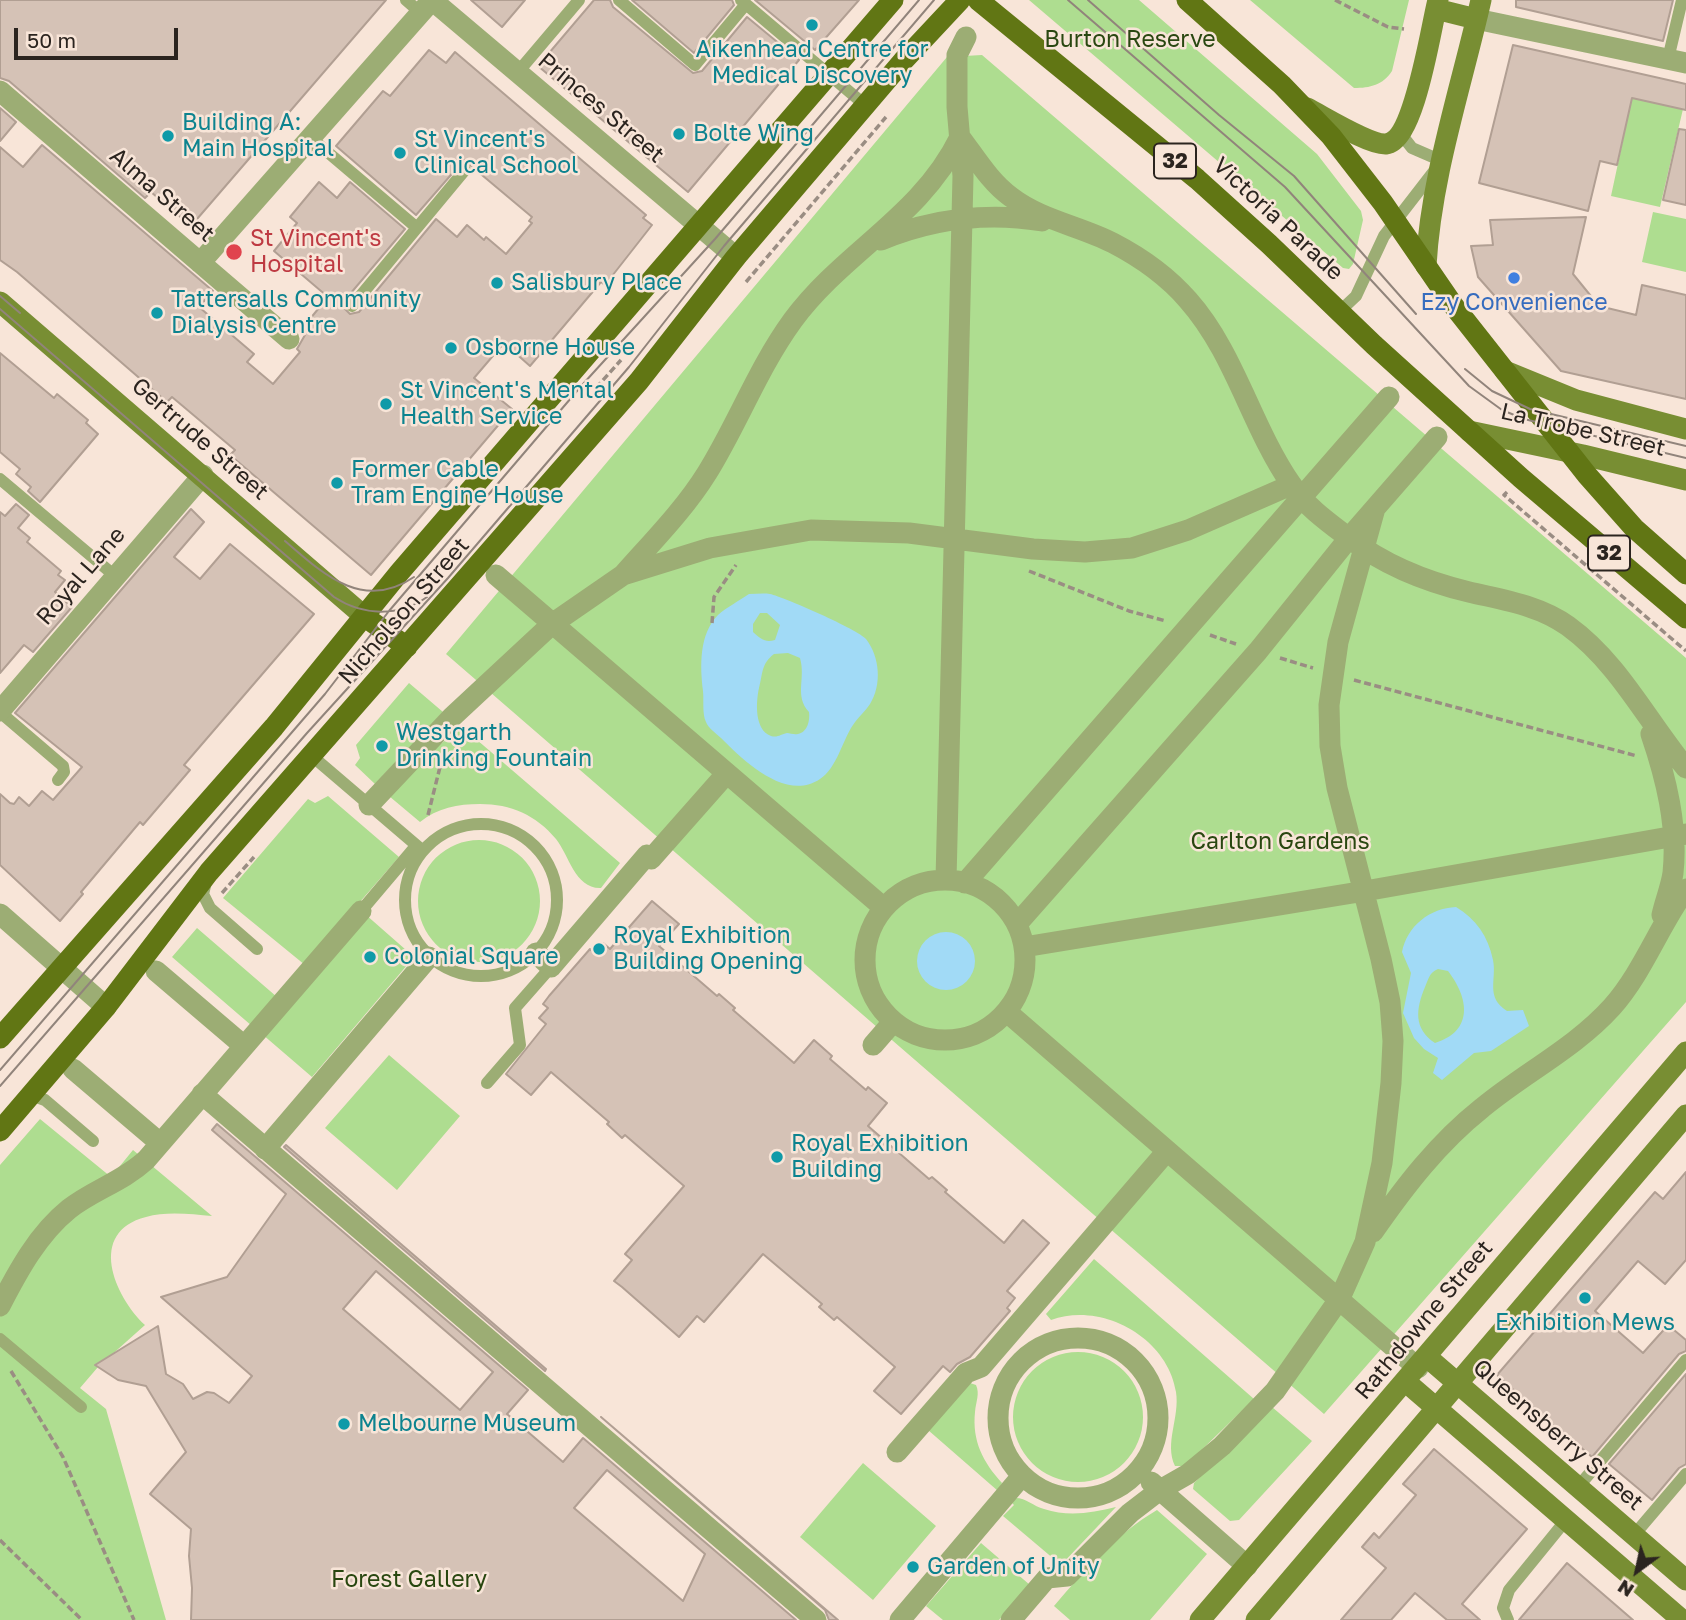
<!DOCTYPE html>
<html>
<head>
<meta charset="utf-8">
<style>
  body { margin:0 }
  #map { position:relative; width:1686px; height:1620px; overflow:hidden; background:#f8e5d8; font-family:"Golos Text",sans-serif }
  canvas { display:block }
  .north { position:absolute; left:1602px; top:1536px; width:70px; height:70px; -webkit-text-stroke:5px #f8e5d8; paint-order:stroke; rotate:213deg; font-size:19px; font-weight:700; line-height:28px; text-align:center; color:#2b241f }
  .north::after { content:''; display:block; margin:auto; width:24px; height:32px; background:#2b241f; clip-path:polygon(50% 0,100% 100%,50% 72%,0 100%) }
  .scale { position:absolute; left:14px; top:28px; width:164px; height:32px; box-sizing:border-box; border:4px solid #2b241f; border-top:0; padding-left:9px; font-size:21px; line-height:24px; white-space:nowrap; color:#2b241f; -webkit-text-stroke:5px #f8e5d8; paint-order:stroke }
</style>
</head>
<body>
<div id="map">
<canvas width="1686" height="1620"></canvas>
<div class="north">N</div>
<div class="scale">50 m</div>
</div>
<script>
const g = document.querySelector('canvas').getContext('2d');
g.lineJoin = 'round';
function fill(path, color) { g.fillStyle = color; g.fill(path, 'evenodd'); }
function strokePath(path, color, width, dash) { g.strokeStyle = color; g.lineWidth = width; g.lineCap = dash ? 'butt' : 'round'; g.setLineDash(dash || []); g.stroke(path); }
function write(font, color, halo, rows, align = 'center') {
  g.font = font + ' "Golos Text",sans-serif'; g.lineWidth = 5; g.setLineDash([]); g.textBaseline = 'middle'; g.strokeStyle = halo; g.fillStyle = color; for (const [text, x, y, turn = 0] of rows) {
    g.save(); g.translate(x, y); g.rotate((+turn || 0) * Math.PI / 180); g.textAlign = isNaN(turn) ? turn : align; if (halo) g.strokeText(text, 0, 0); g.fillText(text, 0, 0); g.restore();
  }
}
fill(new Path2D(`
  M1029 0H1139L1317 154 1361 211 1363 220 1353 264 1349 269 1343 268Z
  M1250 0H1409L1392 71C1383 85 1370 88 1354 88Z
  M982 55 1686 658V1002L1324 1414 446 654 947 57Z
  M1632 98 1683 109 1660 207 1611 196Z
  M1653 212 1686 219V272L1642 262Z
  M409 683 443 712 375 784 355 765 360 758 356 745Z
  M462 727 620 863 601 888C575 889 569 855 556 839 536 815 511 804 480 804 458 804 437 808 420 822L389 796 433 750Z
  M328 796 399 857 305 965 223 898 308 799 315 803Z
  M418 901a61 61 0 1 1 122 0a61 61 0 1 1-122 0Z
  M365 914 414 957 312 1077 262 1034Z
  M197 928 277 997 252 1026 172 957Z
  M389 1055 460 1116 397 1190 325 1128Z
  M40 1119 111 1177 133 1150 212 1216C191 1214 166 1211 146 1217 87 1232 114 1296 145 1325L98 1367 80 1388 106 1409 166 1620H0V1165Z
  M1094 1259 1254 1399 1185 1466H1175C1164 1443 1180 1418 1176 1392 1168 1338 1102 1301 1051 1320L1046 1314Z
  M1013 1417a65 65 0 1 1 130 0a65 65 0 1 1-130 0Z
  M970 1383 976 1385C980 1394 976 1401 975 1412 972 1441 983 1462 1002 1483L998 1491 928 1430Z
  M1272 1407 1312 1441 1239 1520 1230 1521 1193 1489 1194 1483Z
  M863 1463 936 1526 873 1600 800 1537Z
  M1014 1498C1025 1497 1033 1506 1044 1509 1068 1517 1092 1513 1116 1507L1061 1565 1003 1516 1014 1505 1010 1501Z
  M1157 1510 1207 1554 1150 1620H1070L1054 1606C1084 1571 1116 1534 1157 1510Z
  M981 1543 1030 1585 999 1620H943L926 1606Z`), '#aedd90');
fill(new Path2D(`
  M749 594C756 594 764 593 770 594 784 597 859 630 866 639 880 657 882 685 870 704 865 712 858 717 853 725 842 741 837 768 820 779 786 802 744 761 721 738 717 734 708 728 706 722 702 714 704 700 703 691 700 666 699 634 718 615 727 607 739 601 749 594ZM767 613 780 625 775 640C765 643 761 639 753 632V624L760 613ZM788 653 800 658C806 679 794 696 809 712 810 720 808 732 798 734 794 735 790 733 787 733 781 734 778 738 771 736 754 730 756 701 759 688 763 673 761 664 774 654Z
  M1456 907C1476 919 1488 936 1493 960 1497 980 1485 997 1507 1011L1523 1010 1529 1026 1491 1051 1474 1053 1442 1080 1433 1073 1438 1058 1424 1049 1414 1038 1403 1013 1411 973 1402 952C1407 926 1430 908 1456 907ZM1438 969 1448 971C1469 998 1474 1031 1435 1043 1413 1028 1416 1009 1425 987 1429 978 1429 973 1438 969Z
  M917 961a29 29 0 1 1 58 0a29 29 0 1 1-58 0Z`), '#a1daf6');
const building = new Path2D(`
  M0 0H386L191 226 151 192 145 198 9 81 0 78Z
  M471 0H525L502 27Z
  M594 0H610L613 7 693 73 702 71 747 17 799 60 688 192 538 66Z
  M632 0H732L734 5 694 53Z
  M755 0H859L815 50Z
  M1516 0H1673L1663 41 1516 7Z
  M1513 45 1686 84V110L1632 98 1617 165 1600 161 1588 211 1479 183Z
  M429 50 446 63 455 52 646 215 643 218 652 225 605 285 601 282 530 366 504 343 474 378 512 409 371 575 230 455 235 450 172 397 167 402 17 272 0 260V147L23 167 42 145 213 291 199 307 254 354 247 362 273 384 300 352 297 349 305 335 300 331 328 297 274 251 297 223 290 217 319 182 337 198 350 182 405 229 345 300 344 308 350 314 359 312 436 219 457 237 467 225 484 240 486 237 506 254 532 223 529 221 532 217 464 160 416 215 336 146 383 91 390 96Z
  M0 108 16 122 0 141Z
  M1679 129 1686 130V205L1663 200Z
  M1586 217 1573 274 1599 306 1636 315 1642 285 1686 295V399L1561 371 1478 277 1471 246 1493 245 1490 220Z
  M0 353 54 398 57 394 88 420 86 423 98 434 40 502 28 491 31 487 16 474 20 469 0 452Z
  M16 504 29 515 18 528 30 538 27 542 61 571 58 575 65 580 55 592 72 607 33 652 24 645 0 673V512L5 516Z
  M191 509 204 522 174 557 200 579 230 544 314 614 184 765 190 770 143 825 140 822 81 892 83 894 60 921 0 865V794L10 803 14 804 19 797 29 806 42 791 53 800 82 767 15 713Z
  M652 901 679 924 659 946 717 996 719 994 735 1008 733 1010 794 1063 814 1040 832 1056 830 1059 866 1090 868 1087 887 1103 868 1126 929 1179 932 1177 947 1190 945 1192 1004 1243 1023 1220 1049 1243 1007 1291 1015 1298 1007 1308 1010 1311 970 1357 957 1364 950 1372 943 1366 901 1414 874 1391 895 1367 837 1317 834 1320 819 1307 822 1304 763 1254 704 1322 697 1316 679 1337 622 1287 614 1281 632 1260 625 1254 684 1186 625 1135 622 1138 607 1124 609 1122 551 1072 531 1095 506 1074 546 1024 539 1018 548 1008 543 1004 549 996 590 949 595 954 603 943 610 949Z
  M217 1124 528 1390 507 1414 563 1462 583 1438 796 1620H191L192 1588 189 1556 191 1529 150 1494 186 1452 146 1386 118 1380 95 1365 158 1326 166 1374 183 1384 193 1399 207 1392 214 1393 229 1403 252 1376 161 1297 227 1277 286 1194 212 1130ZM376 1271 493 1372 460 1410 343 1309ZM607 1470 705 1554 683 1601 574 1508Z
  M286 1145 546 1369 545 1371 284 1147Z
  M1686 1172V1260L1665 1284 1638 1261 1595 1311 1643 1353 1668 1325 1686 1340V1351L1679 1354 1592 1457 1571 1439 1570 1441 1497 1375 1655 1192 1663 1199Z
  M1686 1374V1464L1679 1468 1652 1500 1609 1464Z
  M601 1417 838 1620H829L825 1610Z
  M1434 1449 1527 1529 1462 1604 1480 1620H1447L1415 1593 1391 1620H1341L1386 1568 1362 1547 1374 1533 1379 1538 1416 1495 1403 1484Z
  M1567 1563 1633 1620H1519Z`);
fill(building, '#d5c2b6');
strokePath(building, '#b19f93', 2);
strokePath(new Path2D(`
  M1335 0 1388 27 1404 29
  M746 282 886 117
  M596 388 621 360
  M1507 492 1504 495 1686 651
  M1029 571 1129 611 1166 621
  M421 589 454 550
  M712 623 714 597 736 565
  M1210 635 1236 644
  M1280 658 1313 668
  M1354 680 1637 756
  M428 815 442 759
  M222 893 254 857
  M11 1371 63 1457 134 1620
  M0 1540 82 1620`), '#9a8d83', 3.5, [7, 3.5]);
strokePath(new Path2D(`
  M406 0 421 13
  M619 0 695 65 746 4
  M741 0 865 105
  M1668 59 1682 0
  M518 72 579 0
  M311 138 416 227
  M352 306 465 170
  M1339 312 1356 296 1384 236 1442 161 1412 148 1401 134
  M0 479 115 576
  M0 712 63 766 64 772 58 780
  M312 756 422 850
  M405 900a76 76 0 1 1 152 0a76 76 0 1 1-152 0Z
  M206 882 203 894 210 908 257 949
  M361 911 416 846
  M487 1083 520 1045 515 1008 551 967
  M31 1095 45 1100 93 1141
  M0 1339 81 1407
  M1578 1487 1686 1360
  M1634 1535 1686 1474
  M1508 1620 1503 1608 1509 1590 1566 1520`), '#9cad74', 12);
strokePath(new Path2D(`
  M1476 19 1686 63
  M0 91 289 339
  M881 240C932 219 988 212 1042 221
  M200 263 432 0 736 257
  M496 575 884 908
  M623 575C652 542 684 510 707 473 738 423 758 368 793 320 844 251 921 217 960 137 976 158 990 182 1011 197 1041 220 1080 226 1113 243 1140 257 1168 277 1188 300 1235 353 1251 426 1291 484 1305 506 1329 523 1349 538 1383 564 1427 582 1469 592 1503 600 1539 605 1568 626 1619 663 1647 721 1686 768
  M0 711 203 475
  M1651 734C1666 778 1678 826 1673 873 1671 887 1665 901 1662 915
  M369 805 452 717 552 624 623 575 710 548 811 530 909 533 1033 549 1085 552 1132 548 1188 530 1291 485
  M651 859 727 773
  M946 880 963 176 957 107V55L966 37
  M865 960a80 80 0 1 1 160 0a80 80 0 1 1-160 0Z
  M965 883 1389 397
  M0 914 106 1007
  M1017 924 1258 651 1349 538 1437 437
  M1024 947 1365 891 1686 834
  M536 953 551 967 647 855
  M156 971 244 1046
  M1007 1012 1418 1368
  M873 1045 893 1022
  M73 1069 160 1143
  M202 1094 816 1620
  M265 1149 429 957
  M1373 1232C1405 1186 1438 1143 1482 1108 1524 1073 1575 1048 1612 1007 1643 972 1659 926 1686 889
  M0 1306C18 1271 38 1234 69 1209 93 1190 122 1182 146 1160L361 911
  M998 1418a80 80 0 1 1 160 0a80 80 0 1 1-160 0Z
  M897 1452 966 1373 981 1367 1167 1151
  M1151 1482 1247 1566
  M900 1620 1021 1477
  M1011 1620 1047 1578 1067 1576 1130 1513 1160 1490 1188 1474 1222 1446 1275 1391 1340 1298 1365 1242 1382 1163 1391 1083 1393 1041 1390 1002 1381 959 1337 788 1330 746 1329 705 1338 642 1374 512`), '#9cad74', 21);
strokePath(new Path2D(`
  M1436 9 1476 19
  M1307 108C1323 116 1369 145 1386 144 1415 141 1431 26 1438 0
  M1426 266C1431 176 1461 88 1481 0
  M0 302 365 617
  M1505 371 1576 400 1686 429
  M1469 431 1583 455 1686 480
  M1427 1357 1686 1580
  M1406 1382 1682 1620
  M1200 1620 1686 1052
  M1256 1620 1686 1115`), '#788e33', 21);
strokePath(new Path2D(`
  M978 0 1197 179 1269 244 1374 345 1521 478 1686 618
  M1187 0 1282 85 1331 136 1383 203 1453 305 1587 475 1634 528 1686 574
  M365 617 407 647
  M0 1038 274 727 399 573 893 0
  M0 1131 106 1007 209 872 639 381 736 257 903 61 960 0`), '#617614', 21);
strokePath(new Path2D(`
  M1068 0 1285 187 1469 386 1502 410 1524 419 1686 458
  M1088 0 1219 115 1294 176 1416 314
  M0 296 20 313
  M0 309 334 597C363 616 399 617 427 597
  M1465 369 1492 391 1530 409 1686 446
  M285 541C323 574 363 612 414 577
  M0 1070 325 694 389 611 583 384 715 239 919 0
  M0 1086 307 733 448 578 629 367 724 246 934 0`), '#91847b', 2);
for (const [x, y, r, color] of [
  [812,25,7,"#0f9aa8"],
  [679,134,7,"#0f9aa8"],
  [168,136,7,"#0f9aa8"],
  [400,153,7,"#0f9aa8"],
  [234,252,9,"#e0444e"],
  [1514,278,7,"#3f7fe0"],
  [497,283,7,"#0f9aa8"],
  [157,313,7,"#0f9aa8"],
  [451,348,7,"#0f9aa8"],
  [386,404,7,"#0f9aa8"],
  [337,483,7,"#0f9aa8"],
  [382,746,7,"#0f9aa8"],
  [599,949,7,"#0f9aa8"],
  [370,957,7,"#0f9aa8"],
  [777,1157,7,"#0f9aa8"],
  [1585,1298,7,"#0f9aa8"],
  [344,1424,7,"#0f9aa8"],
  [913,1567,7,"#0f9aa8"]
]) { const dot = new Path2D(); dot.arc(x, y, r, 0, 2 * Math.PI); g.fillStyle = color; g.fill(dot); strokePath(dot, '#f8e5d8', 2.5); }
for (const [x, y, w] of [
  [1175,161,42],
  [1609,553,42]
]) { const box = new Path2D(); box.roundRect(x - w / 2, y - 17.5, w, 35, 5); g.fillStyle = '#f8e5d8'; g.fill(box); strokePath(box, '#2b241f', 2); }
write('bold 21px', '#2b241f', null, [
  ["32",1175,161],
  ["32",1609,553]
]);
write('23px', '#294710', '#f8e5d8', [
  ["Burton Reserve",1130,40],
  ["Carlton Gardens",1280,842],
  ["Forest Gallery",409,1580]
]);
write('23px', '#0d838f', '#f8e5d8', [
  ["Aikenhead Centre for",812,50,"center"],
  ["Medical Discovery",812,76,"center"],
  ["Building A:",182,123],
  ["Main Hospital",182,149],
  ["Bolte Wing",693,134],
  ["St Vincent's",414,140],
  ["Clinical School",414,166],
  ["Salisbury Place",511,283],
  ["Tattersalls Community",171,300],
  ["Dialysis Centre",171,326],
  ["Osborne House",465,348],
  ["St Vincent's Mental",400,391],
  ["Health Service",400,417],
  ["Former Cable",351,470],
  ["Tram Engine House",351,496],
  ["Westgarth",396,733],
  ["Drinking Fountain",396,759],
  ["Royal Exhibition",613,936],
  ["Building Opening",613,962],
  ["Colonial Square",384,957],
  ["Royal Exhibition",791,1144],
  ["Building",791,1170],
  ["Exhibition Mews",1585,1323,"center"],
  ["Melbourne Museum",358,1424],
  ["Garden of Unity",927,1567]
], 'left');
write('23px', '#2b241f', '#f8e5d8', [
  ["Princes Street",601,108,40],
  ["Alma Street",162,195,41],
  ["Victoria Parade",1278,219,43],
  ["La Trobe Street",1583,430,13],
  ["Gertrude Street",200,439,41],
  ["Royal Lane",81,576,-49],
  ["Nicholson Street",404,611,-49],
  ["Rathdowne Street",1424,1320,-50],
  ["Queensberry Street",1558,1435,41]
]);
write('23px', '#be3a42', '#f8e5d8', [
  ["St Vincent's",250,239],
  ["Hospital",250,265]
], 'left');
write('23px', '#366cbe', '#f8e5d8', [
  ["Ezy Convenience",1514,303]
]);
</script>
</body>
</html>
